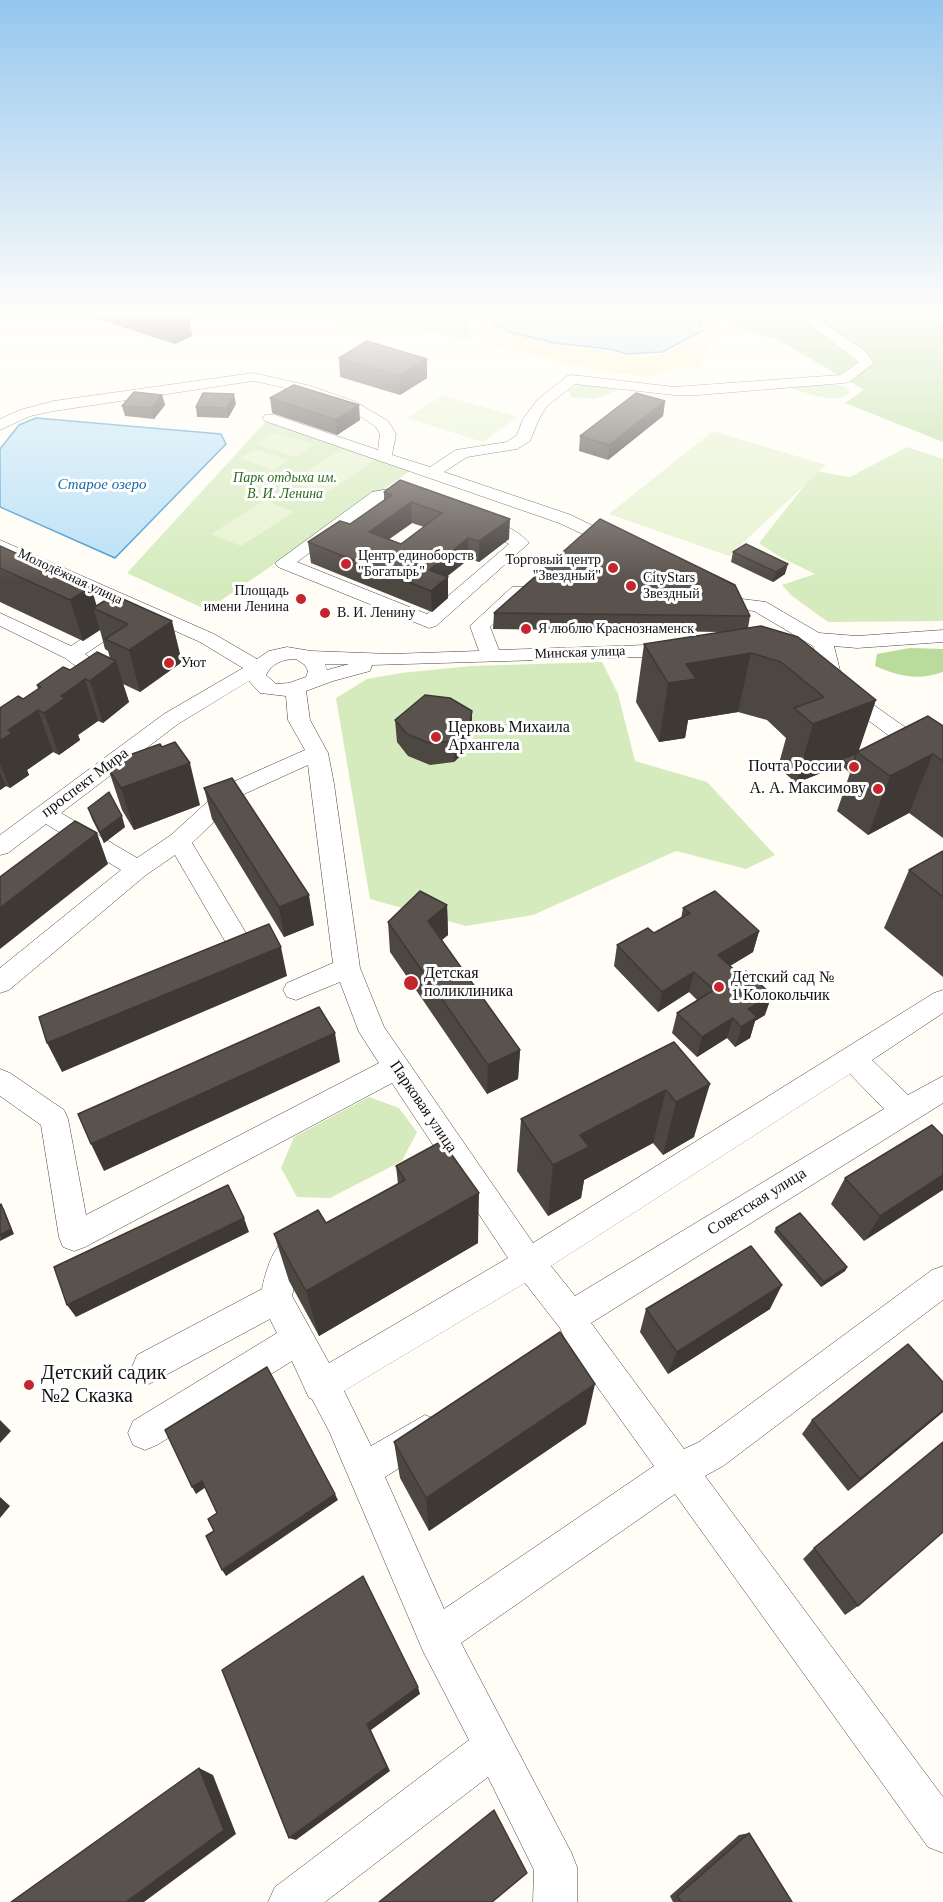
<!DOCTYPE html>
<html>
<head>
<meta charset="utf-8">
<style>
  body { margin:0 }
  canvas { display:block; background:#fffdf5 }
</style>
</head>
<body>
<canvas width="943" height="1902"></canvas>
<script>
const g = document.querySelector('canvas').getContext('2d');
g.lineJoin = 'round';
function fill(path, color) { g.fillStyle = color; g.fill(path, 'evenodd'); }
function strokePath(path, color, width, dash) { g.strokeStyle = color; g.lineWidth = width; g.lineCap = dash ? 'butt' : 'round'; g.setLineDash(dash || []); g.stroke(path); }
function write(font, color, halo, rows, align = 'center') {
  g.font = font + ' Georgia,serif'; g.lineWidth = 6; g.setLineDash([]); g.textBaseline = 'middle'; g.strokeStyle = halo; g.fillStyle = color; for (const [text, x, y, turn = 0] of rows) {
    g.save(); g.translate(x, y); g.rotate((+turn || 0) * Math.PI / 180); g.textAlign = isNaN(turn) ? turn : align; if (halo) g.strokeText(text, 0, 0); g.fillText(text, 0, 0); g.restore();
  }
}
fill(new Path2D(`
  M354 316H466L472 341 428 330 333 327Z
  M581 384 618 390 595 399 571 397 568 390Z
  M832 384 844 386 850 392C840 407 802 391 786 387Z
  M268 419 413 469 207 610 127 573Z
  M907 447 943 459V621L828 622 792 596 782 585 815 574 780 557 759 543 816 471 850 477Z
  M602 662 618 694 635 761 707 782 775 855 746 869 676 851 533 915 466 926 370 899 336 698 367 679 401 673 471 666Z
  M369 1097 399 1108 417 1132 402 1161 330 1198 297 1197 281 1168 294 1137Z`), '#d5ebbd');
fill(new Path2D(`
  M725 316H924L943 324V442L845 403 864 390 780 341 736 326Z
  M910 648 943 649V672C918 681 898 676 875 666L877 654Z`), '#b9dc9c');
fill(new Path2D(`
  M478 316C523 341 556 344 606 351 621 353 635 359 651 357 672 353 690 338 709 331L703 316H710L725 331 706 350 702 367 671 369 646 377 595 370 482 343Z`), '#fbeec1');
fill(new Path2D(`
  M443 395 517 417 483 442 407 418Z
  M713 431 826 465 729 556 609 514Z
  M276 433 313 445 295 457 257 444Z
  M255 449 288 460 273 470 240 458Z
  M342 449 375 460 325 494 291 482Z
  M265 500 294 512 241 546 211 534Z`), '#e6f2cf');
const water = new Path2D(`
  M490 316H697L702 323V331L662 352 628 354 609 349 555 343 509 332 493 323Z
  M36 418 221 434 226 444 115 558 0 507V449L19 425Z`);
fill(water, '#b9e0f7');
strokePath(water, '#3f96cf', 1.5);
const minor = new Path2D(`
  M798 316H813L865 351 874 363 849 382 844 383 698 395H674L575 384 547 406 539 419 530 441 517 449 467 457 444 472 571 515 623 541 626 545 623 549 617 550 559 523 265 421 262 418 265 415H275L378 450 380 434 376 427C341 401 295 389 253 381L54 411 30 416 0 430V419L20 410 54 401 253 373 311 386 356 402 388 421 396 434 392 455 430 467 456 450 507 442 517 435 523 419 537 400 567 376 572 375 674 387 840 375 859 362Z
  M395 488 403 493 401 497 383 500 297 562 427 614 509 544C498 537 477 533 469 523L472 519C488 515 519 530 529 543L436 626 429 628 278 567 275 563 372 492Z
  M0 540 214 634 257 659 269 651 287 647 311 651 391 654 479 651 470 626 512 587H526L528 591 490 627 499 650 676 644 683 646 686 650 683 654 676 656 372 665 370 671 333 681 306 691 310 720 328 753 334 784 360 968 384 1027 533 1243 934 993 943 990V1013L872 1060 908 1095 943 1076V1103L591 1323 684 1449 699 1442 932 1270 943 1266V1300L723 1466 705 1476 943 1797V1853L928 1847 675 1494 461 1643 571 1852 577 1867V1902H533L534 1870 488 1777 325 1902H268L275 1887 469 1740 423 1651 329 1431 312 1399 309 1398 292 1361 157 1445 145 1450 133 1445 128 1433 133 1421 277 1333 270 1319 149 1384 137 1379 132 1367 137 1355 262 1289C268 1260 278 1235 307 1224L318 1228 322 1238 318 1248 299 1267 292 1296 329 1363 508 1258 392 1083 85 1247 74 1251 63 1247 59 1237 41 1125 0 1096V1069L10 1073 64 1110 68 1119 86 1215 379 1063 359 1032 340 982 296 1000 287 997 283 990 287 983 333 963 308 765 242 795 192 843 255 948 251 955 242 958 233 955 175 855 146 875 9 990 0 993V968L121 870 46 824 8 853 0 855V835L164 714 243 668 200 642 137 614 139 616 136 620 85 654 112 676C106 685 99 687 89 684L86 680 89 676 65 658 0 626V613L71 646 122 612 130 611 0 552ZM296 659 305 665 308 671 306 677 289 683 276 684 266 675C272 663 283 659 296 659ZM325 664H349L327 670ZM249 681 260 693 286 696 288 720 305 750 226 785 171 835 137 858 61 813 178 724ZM850 1074 884 1109 575 1296 551 1266ZM525 1283 560 1328 568 1346 654 1466 444 1609 385 1477 437 1444 442 1432 437 1420 425 1415 371 1446 344 1391Z
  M734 598 766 602 819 633 857 636 943 630V642L857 648 834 646 844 687 851 689 943 754V772L935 770 837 697 834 692 827 690 813 646 754 611 727 608 725 604 727 600Z`);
strokePath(minor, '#444', 1);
fill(minor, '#fff');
fill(new Path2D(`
  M88 316H182L189 318 192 336 175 344Z
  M339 358 427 359V378L400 395 340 377Z
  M162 395 165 405 154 419 125 416 122 406Z
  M270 398 360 420 337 435 272 413Z
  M665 401 663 416 608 460 579 451 580 436Z
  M236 404 228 418 197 417 196 407Z
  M400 480 509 539 479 562 469 559 447 576 448 598 432 612 311 563 308 542 350 524 384 500V492ZM412 523 424 527 401 544 389 539Z
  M0 546 97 606 114 595 182 662 140 692 123 684 129 702 103 723 98 721 78 735 80 740 59 755 53 752 27 770 29 775 10 788 6 786 0 790V708L23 699 38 689 37 685 70 670 110 658 108 651 105 649 100 630 83 641 0 602Z
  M733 552 785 574 773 582 731 562Z
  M494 613 750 616 748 628 798 637 859 751 943 726V838L909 813 868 835 837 811 850 773 841 765 796 783 778 767 786 738 767 720 738 712 688 720 685 738 659 742 636 702 644 644 722 632 493 629Z
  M472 711V733L469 747 454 762 430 765 408 756 397 742 395 720Z
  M121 758 200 805 134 830 122 810 108 768 123 763Z
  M204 788 314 925 284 937 212 819Z
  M88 808 125 827 104 843 92 819Z
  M943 851V977L884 928 909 870Z
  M447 905 448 935 441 940 520 1050 518 1079 487 1094 390 952 388 922Z
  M683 908 759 931 753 952 730 966 765 1015 755 1021 750 1038 735 1047 727 1038 697 1057 672 1033 677 1013 697 1000 689 992 658 1012 614 966 617 945 654 933 681 919Z
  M674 1042 694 1137 663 1155 653 1143 584 1180 581 1198 548 1216 517 1171 521 1119Z
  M943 1136 864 1241 831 1204 845 1178Z
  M396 1166 478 1243 319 1336 289 1281 274 1234 326 1223 398 1184Z
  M776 1228 847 1267 845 1271 821 1287 774 1232Z
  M646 1309H770L668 1374 640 1332Z
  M943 1412 848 1491 802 1434 812 1420Z
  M586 1424 429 1531 400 1478 394 1442Z
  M814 1548 858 1606 845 1615 803 1559Z
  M749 1833 792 1902H673L670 1896 739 1835Z`), '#4d4742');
fill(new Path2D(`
  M189 318 192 336 175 344 172 326Z
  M427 359V378L400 395 399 376Z
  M234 394 236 404 228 418 227 408Z
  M162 395 165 405 154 419 151 408Z
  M665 401 663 416 608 460 609 445Z
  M359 405 360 420 337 435 336 420Z
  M411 502 412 523 371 552 369 532Z
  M510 519 509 539 479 562V541Z
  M468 538 469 559 429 591V570Z
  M788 564 785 574 773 582 776 572Z
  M448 577V598L432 612 431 591Z
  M91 587 98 610 93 608 100 630 83 641 70 600Z
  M172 621 182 662 140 692 129 650Z
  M751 653 738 712 688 720 685 738 659 742 668 683 686 664Z
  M116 661 129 702 103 723 90 681Z
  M85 679 98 721 78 735 80 740 59 755 44 713 61 696Z
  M876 700 858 753 857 752 855 759H842L841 765 796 783 813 724Z
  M38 710 53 752 27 770 29 775 10 788 0 764V741L8 730Z
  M472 711V733L469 747 454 762V741Z
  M933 754 909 813 868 835 890 776Z
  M190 763 200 805 134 830 121 788Z
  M0 772 6 786 0 790Z
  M122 816 125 827 104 843 100 832Z
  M97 833 108 864 0 949V908Z
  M309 895 314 925 284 937 279 907Z
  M447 905 448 935 429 951 428 921Z
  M759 931 753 952 713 976 718 955Z
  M281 947 287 976 62 1072 47 1043Z
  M694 972 689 992 658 1012 662 992Z
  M772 995 765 1015 755 1021 750 1038 735 1047 748 1009Z
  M733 1018 727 1038 697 1057 702 1037Z
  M335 1033 340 1062 104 1171 91 1144Z
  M520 1050 518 1079 487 1094 488 1065Z
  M710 1084 694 1137 663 1155 676 1102Z
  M666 1090 653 1143 584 1180 581 1198 548 1216 553 1165 580 1135Z
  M943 1175V1190L864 1241 880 1216Z
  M479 1193 478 1243 319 1336 306 1291Z
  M1 1204 4 1209 14 1234 0 1241Z
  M244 1218 249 1232 76 1317 67 1305Z
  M847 1267 845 1271 821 1287 824 1282Z
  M782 1285 770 1309 668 1374 677 1352Z
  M595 1384 586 1424 429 1531 426 1498Z
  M943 1410V1412L848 1491 860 1479Z
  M0 1420 11 1431 0 1443Z
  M202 1481 206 1487 196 1494 192 1487Z
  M335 1494 338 1500 226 1576 222 1570Z
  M0 1497 10 1506 0 1518Z
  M418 1687 420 1694 371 1730 390 1771 296 1840 289 1838 367 1724Z
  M199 1768 213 1775 236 1834 144 1902H126Z`), '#3f3936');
const building = new Path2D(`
  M140 316H182L189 318 172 326Z
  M367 341 427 359 399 376 339 358Z
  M294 385 359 405 336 420 270 398Z
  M134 392 162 395 151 408 122 406Z
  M203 393 234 394 227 408 196 407Z
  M636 393 665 401 609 445 580 436Z
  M400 480 510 519 479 541 468 538 429 570 448 577 431 591 308 542 340 521 350 524 392 495 384 492ZM411 502 442 513 401 544 369 532Z
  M600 519 735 585 750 616 494 613Z
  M746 544 788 564 776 572 733 552Z
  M0 546 91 587 70 600 0 568Z
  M114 595 172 621 129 650 105 639 128 624 93 608Z
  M761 626 798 637 876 700 813 724 794 708 824 697 781 662 751 653 686 664 696 679 668 683 644 644Z
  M97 652 116 661 90 681 85 679 61 696 65 698 44 713 38 710 8 730 12 733 0 741V708L18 696 23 699 41 687 37 685 63 667 70 670Z
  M425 695 450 698 472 711 469 726 454 741 429 743 407 734 395 720Z
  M928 716 943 726V761L933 754 890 776 857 752Z
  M175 742 190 763 121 788 108 768 124 762 121 758 160 744 162 747Z
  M856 754 852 768 842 759Z
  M232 778 309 895 279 907 204 788Z
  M109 792 122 816 100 832 88 808Z
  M75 821 97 833 0 908V877Z
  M943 851V897L909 870Z
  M420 891 447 905 428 921 520 1050 488 1065 388 922Z
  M715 891 759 931 718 955 740 975 746 971 772 995 748 1009 757 1017 741 1027 733 1018 702 1037 677 1013 714 990 694 972 662 992 617 945 648 928 654 933 690 913 683 908Z
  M269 924 281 947 47 1043 39 1017Z
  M319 1007 335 1033 91 1144 78 1114Z
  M674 1042 710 1084 676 1102 666 1090 580 1135 589 1147 553 1165 521 1119Z
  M932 1125 943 1136V1175L880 1216 845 1178Z
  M442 1141 479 1193 306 1291 274 1234 318 1210 326 1223 405 1180 396 1166Z
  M228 1185 244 1218 67 1305 54 1267Z
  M1 1204 11 1229 0 1235V1205Z
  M800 1213 847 1267 824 1282 776 1228Z
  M751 1246 782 1285 677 1352 646 1309Z
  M560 1332 595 1384 426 1498 394 1442Z
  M908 1344 943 1382V1410L860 1479 812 1420Z
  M267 1367 335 1494 222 1570 206 1536 214 1531 208 1519 217 1513 202 1481 192 1487 165 1430Z
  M943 1442V1532L858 1606 814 1548Z
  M363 1576 418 1687 367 1724 387 1767 289 1838 222 1670Z
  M199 1768 224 1830 126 1902H11Z
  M494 1810 527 1873 492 1902H379Z
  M749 1833 792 1902H681L677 1896Z`);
fill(building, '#5a524d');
strokePath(building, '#3f3936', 1.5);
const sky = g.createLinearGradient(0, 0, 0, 582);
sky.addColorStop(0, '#95c6ee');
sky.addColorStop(0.54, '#fffefa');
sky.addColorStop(1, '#fffefa00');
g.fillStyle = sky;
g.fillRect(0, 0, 943, 582);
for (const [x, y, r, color] of [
  [346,564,6,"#c4262e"],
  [613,568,6,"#c4262e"],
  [631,586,6,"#c4262e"],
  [301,599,6,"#c4262e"],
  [325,613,6,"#c4262e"],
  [526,629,6,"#c4262e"],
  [169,663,6,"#c4262e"],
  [436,737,6,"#c4262e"],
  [854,767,6,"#c4262e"],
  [878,789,6,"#c4262e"],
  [411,983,8,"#c4262e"],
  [719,987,6,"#c4262e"],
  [29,1385,6,"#c4262e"]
]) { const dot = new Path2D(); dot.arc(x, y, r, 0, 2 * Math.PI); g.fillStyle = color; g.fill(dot); strokePath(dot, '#fff', 2); }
write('italic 14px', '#2f6b1f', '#fff', [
  ["Парк отдыха им.",285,478],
  ["В. И. Ленина",285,494]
]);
write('14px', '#111', '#fff', [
  ["Центр единоборств",358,556],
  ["\"Богатырь\"",358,572],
  ["Торговый центр",601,560,"right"],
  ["\"Звездный\"",601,576,"right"],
  ["CityStars",643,578],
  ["Звездный",643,594],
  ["Площадь",289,591,"right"],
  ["имени Ленина",289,607,"right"],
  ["В. И. Ленину",337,613],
  ["Я люблю Краснознаменск",538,629],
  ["Уют",181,663]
], 'left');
write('14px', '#111', '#fff', [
  ["Молодёжная улица",70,577,25],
  ["Минская улица",580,653,-2]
]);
write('italic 15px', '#1768a6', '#fff', [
  ["Старое озеро",102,485]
]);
write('16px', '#111', '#fff', [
  ["Церковь Михаила",448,728],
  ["Архангела",448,746],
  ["Почта России",842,767,"right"],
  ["А. А. Максимову",866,789,"right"],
  ["Детская",424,974],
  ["поликлиника",424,992],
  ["Детский сад №",731,978],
  ["1 Колокольчик",731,996]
], 'left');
write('16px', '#111', '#fff', [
  ["проспект Мира",85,783,-37],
  ["Парковая улица",423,1107,56],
  ["Советская улица",757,1202,-32]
]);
write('20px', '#111', '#fff', [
  ["Детский садик",41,1374],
  ["№2 Сказка",41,1397]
], 'left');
</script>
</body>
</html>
